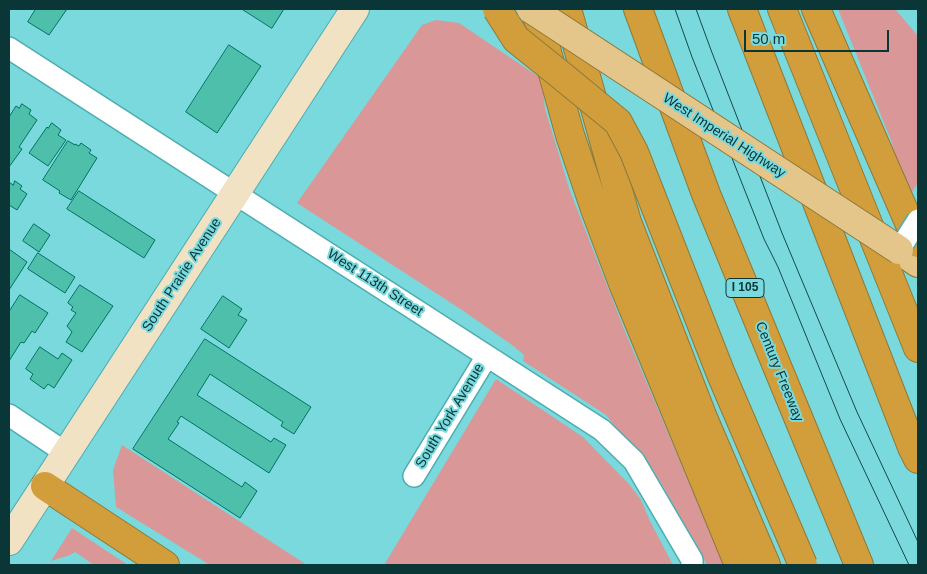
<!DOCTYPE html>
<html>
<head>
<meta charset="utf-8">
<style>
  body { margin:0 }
  #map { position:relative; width:927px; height:574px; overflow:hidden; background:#7ad9dd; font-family:Arial,sans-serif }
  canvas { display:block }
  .frame { position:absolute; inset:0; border:10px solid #0b3637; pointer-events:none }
  .scale { position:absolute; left:744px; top:30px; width:145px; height:22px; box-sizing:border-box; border:2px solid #0b3637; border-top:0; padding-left:6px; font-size:15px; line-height:18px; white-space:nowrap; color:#0b3637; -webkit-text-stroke:4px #7ad9dd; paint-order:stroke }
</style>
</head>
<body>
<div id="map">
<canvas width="927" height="574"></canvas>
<div class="frame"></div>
<div class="scale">50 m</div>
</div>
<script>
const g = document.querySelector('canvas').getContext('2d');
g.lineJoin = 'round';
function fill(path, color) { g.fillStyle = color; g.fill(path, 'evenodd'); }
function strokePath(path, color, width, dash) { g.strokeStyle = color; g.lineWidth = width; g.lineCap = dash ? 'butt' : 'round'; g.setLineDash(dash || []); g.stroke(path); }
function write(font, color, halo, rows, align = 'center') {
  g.font = font + ' Arial,sans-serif'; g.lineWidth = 4; g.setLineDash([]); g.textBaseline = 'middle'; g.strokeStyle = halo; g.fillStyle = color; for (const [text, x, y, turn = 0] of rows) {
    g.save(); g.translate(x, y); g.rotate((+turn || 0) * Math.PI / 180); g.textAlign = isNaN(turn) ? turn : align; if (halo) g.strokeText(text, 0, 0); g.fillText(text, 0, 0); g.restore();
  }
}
fill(new Path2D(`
  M838 9H895L918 36V183L912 192 905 193 891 140Z
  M436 20 459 23 542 79 545 109 570 191 626 334 724 565H707L661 483 606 415 523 361 524 355 512 345 462 310 297 203 422 25Z
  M496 379 583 437 629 484 641 500 650 521 673 565H384Z
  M122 445 307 565H210L116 507 113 470Z
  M72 528 128 565H94L75 552 70 555 51 561Z`), '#d99897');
const building = new Path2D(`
  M36 9H67L49 35 28 22Z
  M242 9H284L272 28Z
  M229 45 261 66 217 133 186 112Z
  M22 104 31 110 29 114 37 120 19 147 22 149 9 167V117L16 106 19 108Z
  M52 123 61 130 58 135 66 140 48 166 29 153 47 127 48 128Z
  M68 141 75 145V144L79 146 81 143 91 150 89 153 97 158 71 200 59 193 60 191 43 180Z
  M15 181 22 186 20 189 27 194 17 210 9 205V182L13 185Z
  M79 191 155 240 144 258 67 209Z
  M34 224 50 235 39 252 23 241Z
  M9 249 27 262 9 290Z
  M38 253 75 277 65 293 28 269Z
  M80 285 113 306 82 352 66 342 72 332 67 326 76 313 71 310 73 307 68 303Z
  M20 295 48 313 35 333 32 331 24 343 21 342 9 361V312Z
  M223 296 242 309 238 315 247 320 229 348 201 329Z
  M205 339 311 407 294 434 281 426 283 422 210 374 197 395 271 442 274 438 286 445 269 473 181 416 177 422 179 423 168 439 242 487 245 482 257 491 240 518 133 449Z
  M40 347 58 359 62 353 72 360 54 388 48 384 44 389 30 379 33 374 26 369Z`);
fill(building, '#4ebfab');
strokePath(building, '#007162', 1);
const street = new Path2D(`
  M9 48 602 430 634 461 692 560V565
  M9 415 66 453
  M414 476 487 356`);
const secondary = new Path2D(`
  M9 541 355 9`);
const primary = new Path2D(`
  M899 250 918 263`);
const highway = new Path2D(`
  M535 9 570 135 595 209 624 286 739 565
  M567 9 627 222 703 418 766 565
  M638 9 706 194 859 565
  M742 9 912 447 918 459
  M782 9 918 348
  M816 9 918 243
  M45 486 165 565`);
strokePath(street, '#4dadb2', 24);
strokePath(secondary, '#4dadb2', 30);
strokePath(primary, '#8c7a3a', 30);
strokePath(highway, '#8c7a3a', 30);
strokePath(street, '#fff', 21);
strokePath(secondary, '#f2e2c4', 28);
strokePath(primary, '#e4c58a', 28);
strokePath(highway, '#d29e3c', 28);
strokePath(new Path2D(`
  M675 9 692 57 764 239 778 267 840 419 909 565
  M696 9 711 50 782 233 857 412 918 542`), '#174849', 1);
const streetBridge = new Path2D(`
  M899 250 918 220`);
const primaryBridge = new Path2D(`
  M531 9 899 250`);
const highwayBridge = new Path2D(`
  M497 9 516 39 562 76 618 122 634 152 721 374 803 565`);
strokePath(streetBridge, '#4dadb2', 24, []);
strokePath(primaryBridge, '#8c7a3a', 30, []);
strokePath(highwayBridge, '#8c7a3a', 30, []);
strokePath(streetBridge, '#fff', 21);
strokePath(primaryBridge, '#e4c58a', 28);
strokePath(highwayBridge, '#d29e3c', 28);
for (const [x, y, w] of [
  [745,288,38]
]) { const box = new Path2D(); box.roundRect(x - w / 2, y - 9.5, w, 19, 4); g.fillStyle = '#7ad9dd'; g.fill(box); strokePath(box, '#0b3637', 1); }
write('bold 12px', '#0b3637', null, [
  ["I 105",745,288]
]);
write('14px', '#0b3637', '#7ad9dd', [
  ["West Imperial Highway",724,136,33],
  ["South Prairie Avenue",182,275,-57],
  ["West 113th Street",375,283,33],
  ["Century Freeway",779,372,68],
  ["South York Avenue",450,416,-59]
]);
</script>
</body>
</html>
